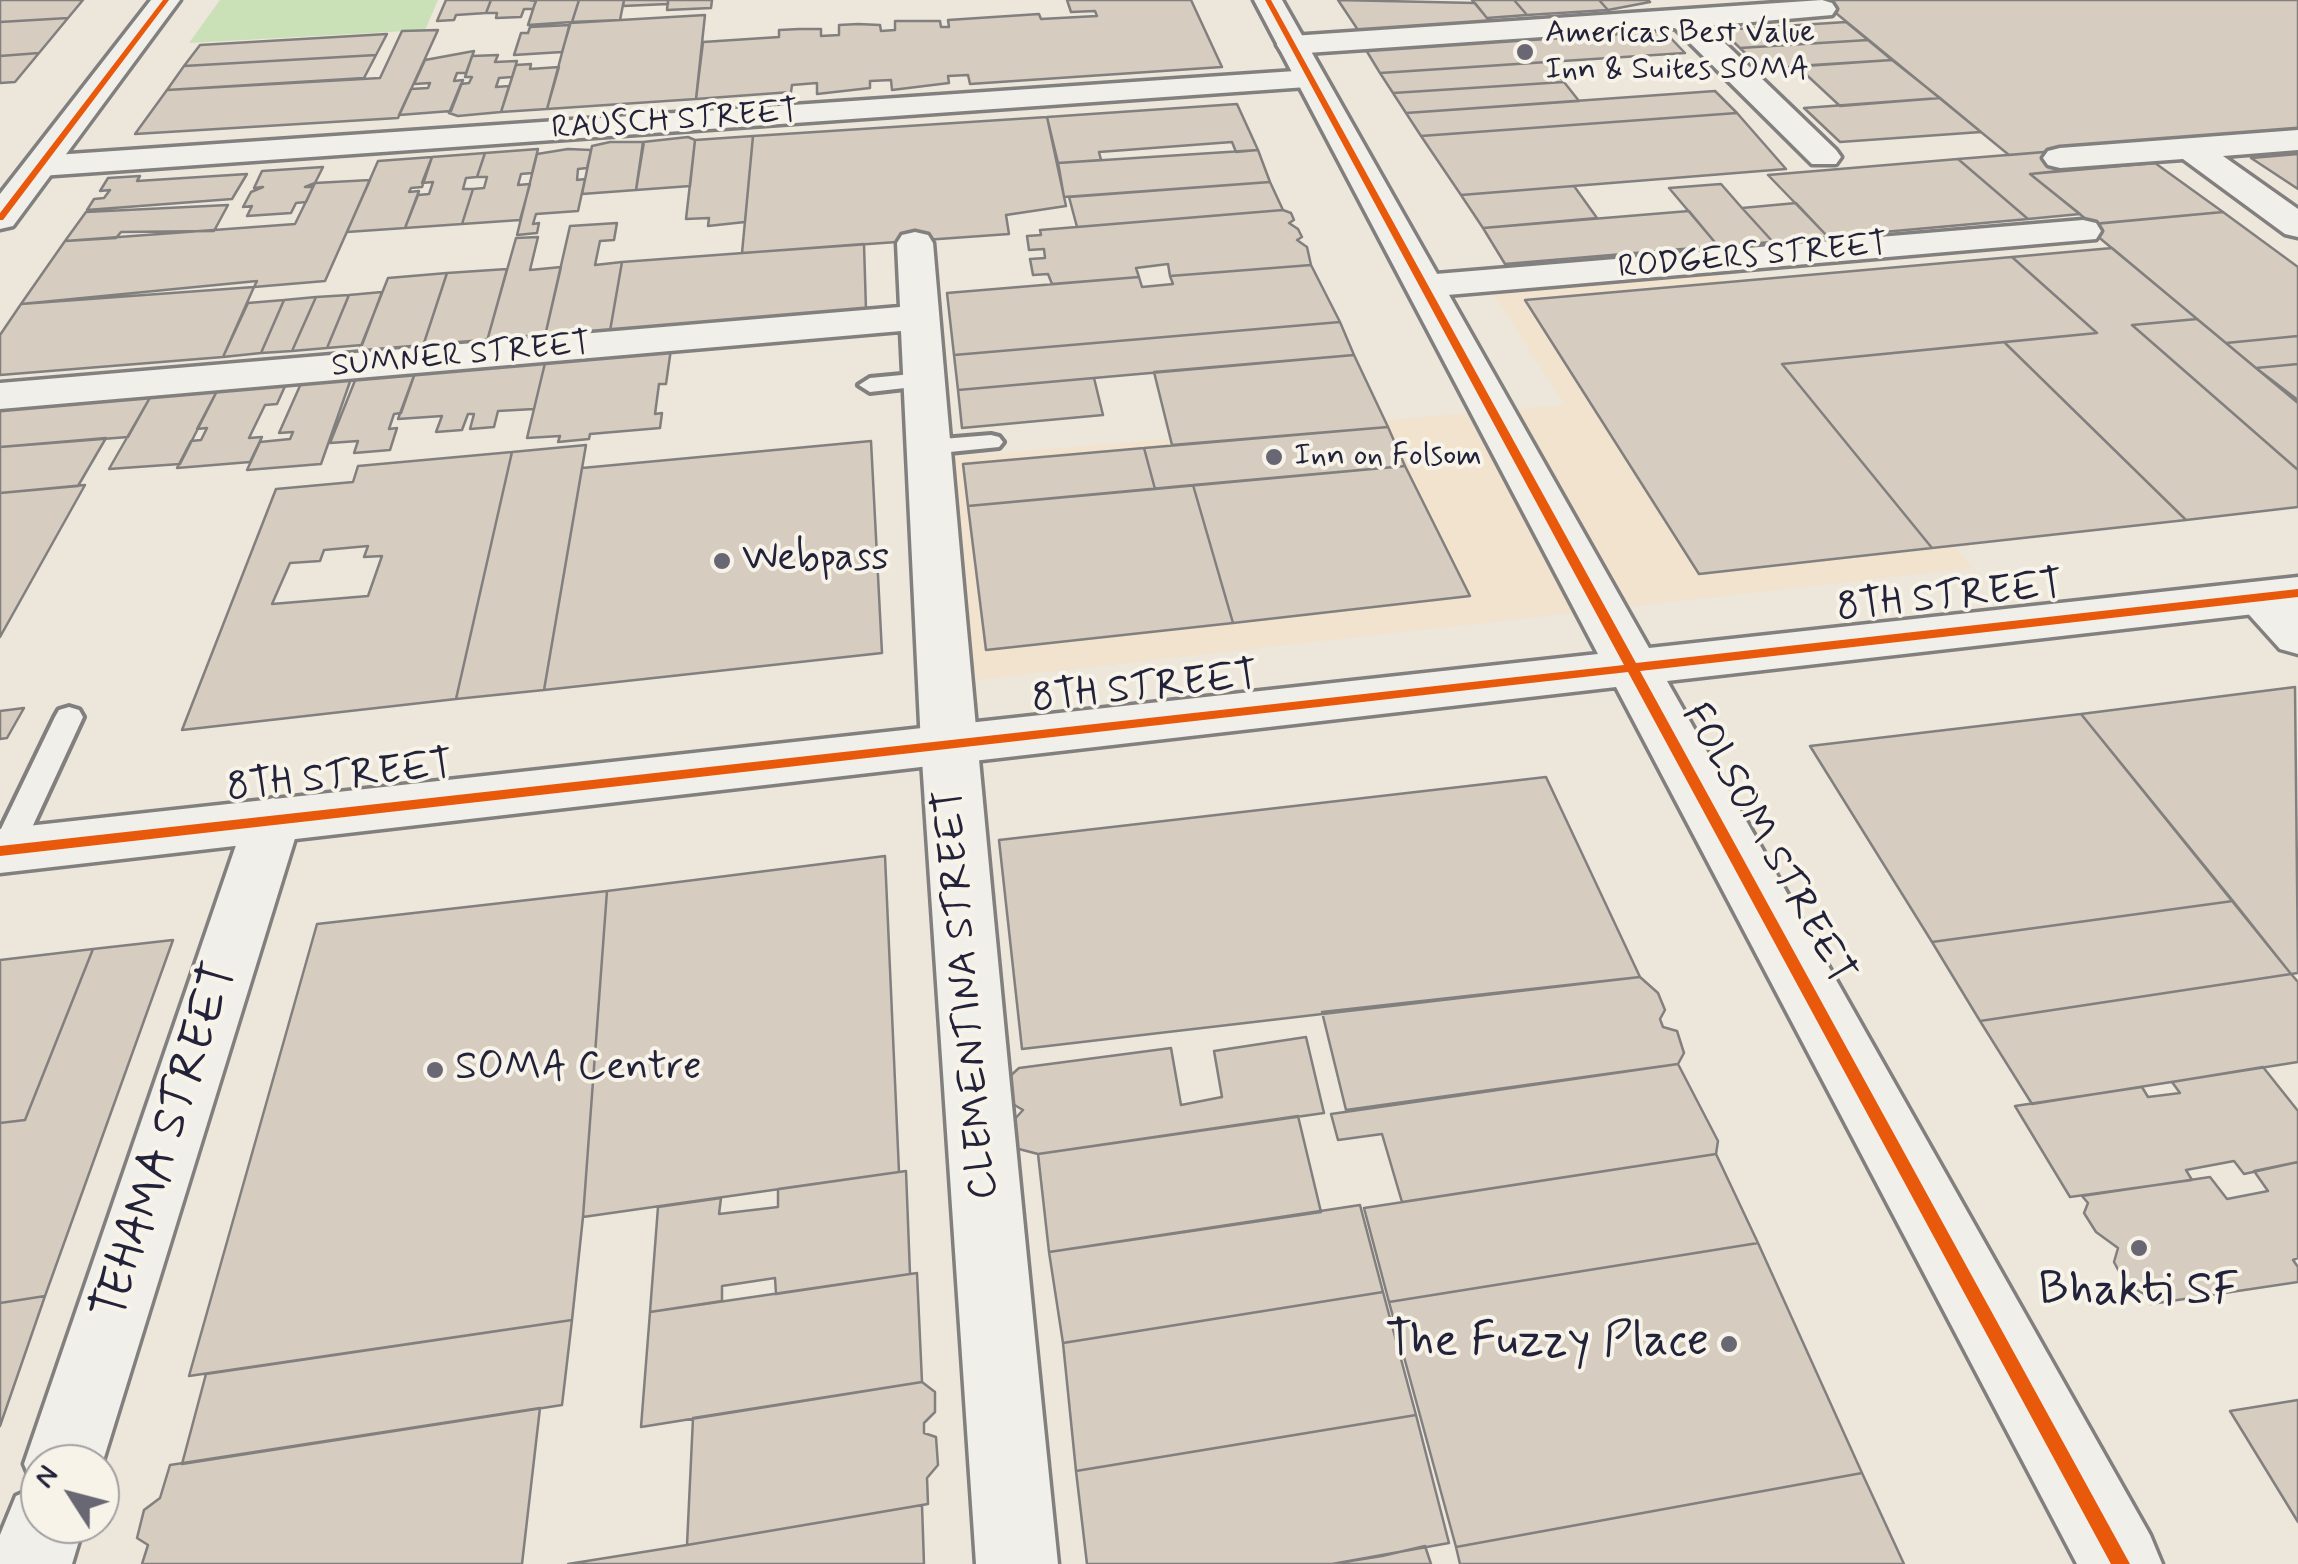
<!DOCTYPE html>
<html>
<head>
<meta charset="utf-8">
<style>
  body { margin:0 }
  #map { position:relative; width:2298px; height:1564px; overflow:hidden; background:#ede6db; font-family:Mynerve,sans-serif }
  canvas { display:block }
  .north { position:absolute; left:20px; top:1444px; width:100px; height:100px; box-sizing:border-box; background:#f7f3e8; border:2px solid #a29fa3; border-radius:50%; rotate:306deg; font-size:28px; font-weight:700; line-height:40px; text-align:center; color:#22223b }
  .north::after { content:''; display:block; margin:auto; width:35px; height:45px; background:#696773; clip-path:polygon(50% 0,100% 100%,50% 72%,0 100%) }
</style>
</head>
<body>
<div id="map">
<canvas width="2298" height="1564"></canvas>
<div class="north">N</div>
</div>
<script>
const g = document.querySelector('canvas').getContext('2d');
g.lineJoin = 'round';
function fill(path, color) { g.fillStyle = color; g.fill(path, 'evenodd'); }
function strokePath(path, color, width, dash) { g.strokeStyle = color; g.lineWidth = width; g.lineCap = dash ? 'butt' : 'round'; g.setLineDash(dash || []); g.stroke(path); }
function write(font, color, halo, rows, align = 'center') {
  g.font = font + ' Mynerve,sans-serif'; g.lineWidth = 8; g.setLineDash([]); g.textBaseline = 'middle'; g.strokeStyle = halo; g.fillStyle = color; for (const [text, x, y, turn = 0] of rows) {
    g.save(); g.translate(x, y); g.rotate((+turn || 0) * Math.PI / 180); g.textAlign = isNaN(turn) ? turn : align; if (halo) g.strokeText(text, 0, 0); g.fillText(text, 0, 0); g.restore();
  }
}
fill(new Path2D(`
  M1718 275 1973 568 966 681 945 458 1565 405 1494 295Z`), '#f1e3ce');
fill(new Path2D(`
  M220 0H438L425 30 189 43Z`), '#cae0b7');
const building = new Path2D(`
  M0 0H83L68 18 0 22Z
  M446 0H491L486 13 456 15 454 20 437 21Z
  M491 0H528L536 1 533 9H524L521 17 496 18 497 13H486Z
  M579 0H624L620 20 572 22Z
  M579 0 572 22 528 25 536 0Z
  M624 0H668V4L623 6Z
  M668 0H712L711 8 667 10Z
  M1067 0H1191L1222 67 970 84 968 75 948 76 949 83 892 90 891 80 870 81V88L817 94V83L792 85 791 92 696 99 703 42 779 37V30L799 29H821V36L839 35V25L858 24 880 25 881 31 895 30V21H940L941 27H949L948 20 1039 14 1041 19 1097 16 1095 11 1071 12Z
  M1338 0 1475 3 1490 22 1358 30Z
  M1472 0H1514L1527 15 1487 18Z
  M1514 0H1599L1608 10 1527 15Z
  M1599 0H1648L1650 2 1608 10Z
  M1820 0H2298V131L2009 155Z
  M705 15 696 99 547 109 570 23Z
  M68 18 39 53 0 56V22Z
  M1846 22 1868 40 1740 48 1721 30Z
  M570 25 562 52 514 55 521 33H528L530 27Z
  M438 30 398 118 135 134 167 90 380 78 402 31Z
  M1664 31 1685 53 1380 73 1366 50Z
  M387 34 376 55 184 66 200 45Z
  M1868 40 1892 60 1761 69 1740 48Z
  M474 51 466 73H457L454 81 463 80 451 111 399 115 411 89 428 88 430 83 414 84 425 60Z
  M39 53 15 82 0 83V56Z
  M376 55 364 78 167 90 184 66Z
  M498 55 495 62 517 61 512 77 499 78 496 87 509 86 501 112 458 116 449 113 461 84 469 83 472 77H465L472 56Z
  M1892 60 1940 98 1840 106 1797 66Z
  M1547 62 1564 82 1393 93 1380 73Z
  M531 64 530 69 559 67 547 109 501 112 516 65Z
  M1564 82 1579 101 1406 113 1393 93Z
  M1715 91 1737 113 1421 136 1406 113Z
  M1940 98 1981 132 1840 142 1804 108Z
  M1237 104 1258 150 1236 152 1232 142 1099 152 1101 160 1058 163 1047 117Z
  M1737 113 1786 169 1461 195 1421 136Z
  M1047 117 1066 206 1006 215 1009 234 742 253 753 136Z
  M753 136 745 222 708 226 709 218 686 219 695 140Z
  M688 137 695 140 690 186 636 190 643 142Z
  M610 142H644L636 190 582 194 592 146Z
  M538 149 532 173 521 174 518 185 530 184 520 220 462 224 473 189 484 188 487 177H477L485 153Z
  M568 149 591 150 587 168 578 169 577 180 585 179 578 211 536 214 533 224 539 223 537 233 517 235 537 154Z
  M1258 150 1270 182 1064 197 1059 168 1058 163Z
  M2044 152 2068 170 2030 174 2080 214 2028 219 1958 159Z
  M485 153 477 177 466 178 463 189H473L462 224 405 228 418 195 429 194 433 182 422 183 432 157Z
  M2298 154V189L2251 158Z
  M432 157 422 187 411 188 409 192 419 191 405 228 347 232 378 161Z
  M1958 159 2028 219 1828 237 1768 175Z
  M2155 163 2223 212 2092 224 2030 174Z
  M323 167 315 183 305 187H313L306 202 296 203 291 213 247 216 252 206 243 207 251 192 263 187 254 188 262 171Z
  M247 174 232 199 87 210 94 199 104 198 110 190 100 191 108 178 140 176 137 181Z
  M370 180 325 281 254 287 257 281 21 304 65 241 295 224 315 183Z
  M1270 182 1283 210 1077 227 1069 197Z
  M1721 184 1742 208 1773 242 1718 246 1669 188Z
  M1574 186 1597 218 1483 228 1461 195Z
  M1796 203 1828 237 1773 242 1742 208Z
  M228 205 214 231 121 232 116 238 65 241 86 212Z
  M1283 210 1291 213 1294 220 1289 223 1298 229 1302 237 1297 240 1307 247 1311 265 1170 276 1168 264 1136 268 1139 277 1052 284 1048 274 1033 275 1030 259 1045 258 1044 249 1029 250 1027 236 1041 235 1040 230Z
  M1689 211 1718 246 1505 264 1483 228Z
  M2223 212 2298 267V336L2226 343 2084 225Z
  M617 223 614 240 600 241 595 265 622 262 610 331 545 336 570 226Z
  M538 237 530 270 561 267 545 336 487 341 516 238Z
  M864 244 866 310 610 331 622 262Z
  M2112 248 2197 319 2132 325 2298 470V507L2186 520 2004 342 2097 333 2012 257Z
  M2012 257 2097 333 1782 364 1932 548 1699 574 1525 300Z
  M1311 265 1340 322 954 355 947 293 1139 277 1142 287 1173 284 1170 276Z
  M507 269 487 341 423 346 447 273Z
  M447 273 423 346 359 351 388 278Z
  M254 287 223 357 0 375V335L21 304Z
  M382 292 362 345 327 348 349 295Z
  M349 295 327 348 292 351 316 297Z
  M316 297 292 351 261 353 284 300Z
  M284 300 261 353 223 357 248 303Z
  M2197 319 2298 403V470L2132 325Z
  M1340 322 1354 355 958 390 954 355Z
  M2298 336V364L2256 368 2226 343Z
  M2004 342 2186 520 1932 548 1782 364Z
  M671 349 666 384H659L655 414 662 413 660 428 590 434 589 439 558 442 560 436 527 438 546 359Z
  M1354 355 1388 427 1172 445 1154 372Z
  M546 359 534 409 498 411 494 427 470 429 474 414H468L462 430 436 432 442 416 398 419 415 373Z
  M2298 364V400L2256 368Z
  M405 371 415 373 401 413 394 414 389 429 397 428 390 450 354 453 358 441 330 443 356 378Z
  M352 376 321 464 247 470 260 442 290 439 293 432 279 433 303 379Z
  M1094 378 1103 415 962 428 958 390Z
  M286 384 277 404 265 405 249 438 262 437 250 462 177 468 191 441 201 440 207 428 197 429 218 389Z
  M218 389 180 464 109 469 152 394Z
  M152 394 128 437 0 447V406Z
  M1388 427 1405 466 1155 489 1144 448Z
  M106 438 78 486 0 493V447Z
  M871 441 882 653 544 690 582 468Z
  M586 445 544 690 456 699 512 452Z
  M1144 448 1155 489 968 506 963 464Z
  M512 452 456 699 182 730 276 489 353 482 358 466ZM368 546 364 557 382 556 368 596 272 604 290 563 320 561 324 550Z
  M1405 466 1470 596 1233 623 1193 485Z
  M85 485 0 637V493Z
  M1193 485 1233 623 986 650 968 506Z
  M2295 687 2298 973 2291 974 2081 714Z
  M24 708 7 738 0 739V711Z
  M2081 714 2233 901 1932 942 1810 746Z
  M1546 777 1640 977 1022 1049 999 840Z
  M885 856 899 1172 583 1217 607 891Z
  M607 891 583 1217 572 1320 189 1376 317 924Z
  M2233 901 2291 974 1980 1021 1932 942Z
  M173 940 45 1296 0 1303V1123L25 1120 93 949Z
  M93 949 25 1120 0 1123V960Z
  M2291 974 2298 982V1062L2032 1104 1980 1021Z
  M1640 977 1658 993 1665 1010 1660 1019 1663 1027 1677 1031 1684 1053 1678 1064 1346 1110 1322 1012Z
  M1306 1037 1324 1113 1038 1154 1015 1148 1012 1122 1023 1110 1011 1103 1008 1078 1019 1068 1171 1048 1181 1105 1222 1097 1214 1051Z
  M1678 1064 1718 1141 1716 1154 1402 1202 1382 1134 1338 1140 1331 1114Z
  M2263 1067 2298 1111V1162L2244 1174 2234 1161 2186 1170 2192 1180 2070 1197 2015 1106 2142 1087 2148 1097 2180 1093 2172 1082Z
  M1298 1116 1321 1212 1049 1252 1038 1154Z
  M1716 1154 1758 1243 1389 1302 1364 1208Z
  M2298 1162V1258L2293 1260 2298 1267V1282L2151 1304 2144 1294 2125 1283 2114 1262 2118 1248 2096 1232 2084 1213 2088 1203 2082 1196 2210 1177 2227 1199 2268 1191 2254 1171Z
  M906 1171 910 1274 776 1294 775 1278 722 1286V1301L650 1312 658 1207 721 1198 719 1214 778 1207V1189Z
  M1360 1205 1383 1292 1063 1343 1049 1252Z
  M1758 1243 1862 1473 1456 1547 1389 1302Z
  M917 1273 922 1382 641 1427 650 1312Z
  M1383 1292 1416 1415 1076 1471 1063 1343Z
  M45 1296 0 1426V1303Z
  M572 1320 562 1405 182 1464 206 1374Z
  M922 1382 935 1392V1412L924 1423V1433L936 1437 938 1465 927 1478 928 1504 687 1545 693 1418Z
  M2298 1400V1522L2230 1411Z
  M540 1408 522 1564H142L148 1545 137 1538 144 1510 160 1498 170 1465Z
  M1416 1415 1449 1543 1332 1564H1087L1076 1471Z
  M1862 1473 1904 1564H1460L1456 1547Z
  M922 1505 924 1564H568L687 1545Z
  M1425 1546 1431 1564H1332L1382 1556Z`);
fill(building, '#d6ccc0');
strokePath(building, '#827f7f', 2.5);
const service = new Path2D(`
  M923 373 934 380 931 385 870 392 859 385 870 378Z
  M991 435 999 437 1003 442 999 447 930 454 918 447 930 440Z
  M69 707 79 710 83 717 17 860 0 861V831L55 717 59 710Z`);
const minor = new Path2D(`
  M1822 0 1832 3 1836 9 1832 15 1707 26 1836 150 1841 157 1836 164H1812L1675 28 1292 54 1281 51 1277 45 1281 39 1292 36Z
  M1310 70 1321 72 1326 79 1321 86 40 176 28 173 23 166 28 159 40 156Z
  M2298 130V150L2223 156 2298 209V237L2285 234 2183 159 2060 168 2048 165 2043 158 2048 151 2060 148Z
  M2083 220 2096 223 2101 231 2096 239 1424 297 1410 294 1405 286 1410 278 1424 275Z
  M915 232 928 235 933 243C970 681 1013 1124 1058 1564H976L921 745 901 331 0 409V383L900 307 897 243 902 235Z
  M2258 582 2275 587 2298 608V654L2280 649 2234 598 2241 587Z
  M273 798 293 804 301 819 102 1464 100 1469V1464H40V1524H84L72 1564H0V1535L16 1496 34 1488 24 1464 245 819 253 804Z`);
const secondary = new Path2D(`
  M151 0H180L13 226 0 229V194Z
  M1254 0H1282L1649 648 2298 577V609L1667 681 2150 1535 2162 1564H2077L1616 687 0 873V829L1598 654Z`);
strokePath(service, '#827f7f', 8);
strokePath(minor, '#827f7f', 7);
strokePath(secondary, '#827f7f', 7);
fill(service, '#f1efea');
fill(minor, '#f1efea');
fill(secondary, '#f1efea');
fill(new Path2D(`
  M163 0H169L3 220H0V213Z
  M1265 0H1271L1636 663 2298 589V597L1640 671 2130 1564H2111L1628 672 0 856V846L1624 665Z`), '#e8590c');
for (const [x, y, r, color] of [
  [1525,52,10,"#696773"],
  [1274,457,10,"#696773"],
  [722,561,10,"#696773"],
  [435,1070,10,"#696773"],
  [2139,1248,10,"#696773"],
  [1729,1344,10,"#696773"]
]) { const dot = new Path2D(); dot.arc(x, y, r, 0, 2 * Math.PI); g.fillStyle = color; g.fill(dot); strokePath(dot, '#f7f3e8', 4); }
write('32px', '#22223b', '#f7f3e8', [
  ["Americas Best Value",1545,34],
  ["Inn & Suites SOMA",1545,71],
  ["Inn on Folsom",1294,457]
], 'left');
write('32px', '#22223b', '#f7f3e8', [
  ["RAUSCH STREET",675,122,-4],
  ["RODGERS STREET",1753,258,-5],
  ["SUMNER STREET",461,357,-5]
]);
write('40px', '#22223b', '#f7f3e8', [
  ["Webpass",742,561],
  ["SOMA Centre",455,1070]
], 'left');
write('40px', '#22223b', '#f7f3e8', [
  ["8TH STREET",1950,599,-6],
  ["8TH STREET",1145,690,-6],
  ["8TH STREET",340,779,-6],
  ["FOLSOM STREET",1766,845,61],
  ["CLEMENTINA STREET",969,994,-95]
]);
write('48px', '#22223b', '#f7f3e8', [
  ["TEHAMA STREET",168,1142,-72]
]);
write('48px', '#22223b', '#f7f3e8', [
  ["Bhakti SF",2139,1293],
  ["The Fuzzy Place",1709,1344,"right"]
]);
</script>
</body>
</html>
